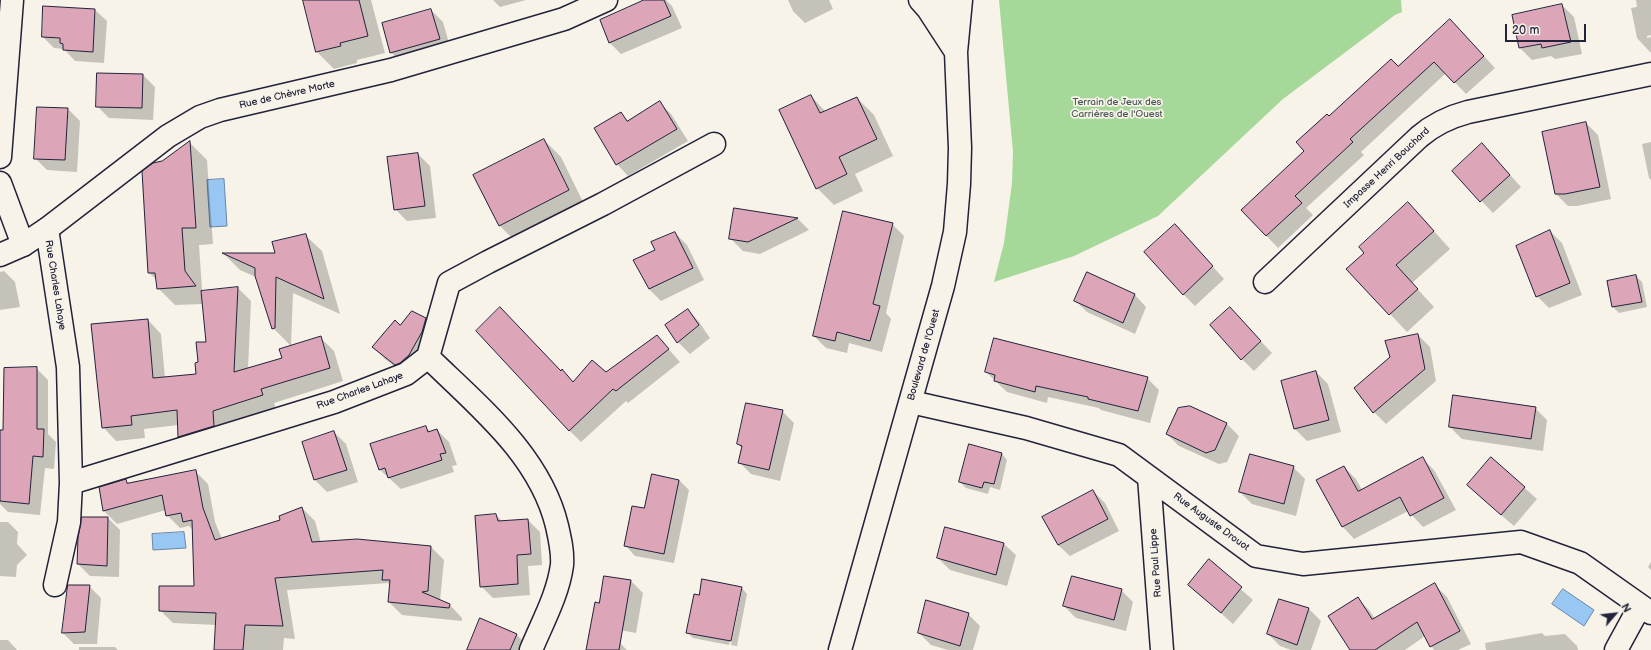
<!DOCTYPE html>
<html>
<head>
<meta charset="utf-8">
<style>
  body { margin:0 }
  #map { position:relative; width:1651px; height:650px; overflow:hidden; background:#f7f3e8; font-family:"Balsamiq Sans",sans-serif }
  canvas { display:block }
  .north { position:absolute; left:1595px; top:594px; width:40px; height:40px; -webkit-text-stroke:3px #f7f3e8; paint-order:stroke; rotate:62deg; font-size:11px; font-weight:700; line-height:16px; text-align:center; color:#22223b }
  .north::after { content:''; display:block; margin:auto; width:14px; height:18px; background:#22223b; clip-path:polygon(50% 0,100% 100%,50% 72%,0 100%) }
  .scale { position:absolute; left:1505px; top:24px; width:81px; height:18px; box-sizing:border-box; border:2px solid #22223b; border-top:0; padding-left:5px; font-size:12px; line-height:14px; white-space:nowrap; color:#22223b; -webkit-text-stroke:3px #f7f3e8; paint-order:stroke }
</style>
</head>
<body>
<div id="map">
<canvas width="1651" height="650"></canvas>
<div class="north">N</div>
<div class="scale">20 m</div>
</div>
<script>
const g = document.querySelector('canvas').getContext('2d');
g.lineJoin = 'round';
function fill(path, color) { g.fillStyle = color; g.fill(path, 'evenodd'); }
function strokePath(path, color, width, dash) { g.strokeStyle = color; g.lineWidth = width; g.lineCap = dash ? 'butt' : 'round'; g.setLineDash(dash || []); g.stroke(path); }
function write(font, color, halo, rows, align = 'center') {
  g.font = font + ' "Balsamiq Sans",sans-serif'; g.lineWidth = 3.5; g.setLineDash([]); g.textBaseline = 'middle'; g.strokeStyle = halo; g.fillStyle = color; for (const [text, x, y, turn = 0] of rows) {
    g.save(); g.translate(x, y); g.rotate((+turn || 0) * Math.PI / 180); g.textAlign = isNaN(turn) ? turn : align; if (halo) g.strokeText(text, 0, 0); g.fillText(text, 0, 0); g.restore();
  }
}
fill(new Path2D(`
  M999 0H1401L1402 12 1395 15 1283 99 1158 216 1074 256 994 282 1004 243 1012 183 1013 152Z`), '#a6d89a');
const water = new Path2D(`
  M224 179 227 226 210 227 207 180Z
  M184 532 186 548 153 550 152 534Z
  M1563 589 1594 610 1584 626 1552 604Z`);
fill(water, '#98c7f3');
strokePath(water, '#6985a9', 1);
fill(new Path2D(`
  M304 0H371L385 53 357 60V63L334 69 317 52Z
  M493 0H526L500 7Z
  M646 0H666L672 6 682 28 621 54 609 42Z
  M788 0H829L833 9 805 23 793 11Z
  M1636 0H1651V35L1647 36V38L1651 37V53L1637 38 1631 8 1637 7Z
  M1562 5 1574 17 1582 54 1555 59 1551 56 1532 60 1520 48Z
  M44 7 95 10 107 21 104 63 75 61 64 49 54 48 43 37Z
  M431 10 443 22 451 50 402 64 391 52Z
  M1462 32 1495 68 1466 94 1446 73 1361 152 1364 155 1306 208 1313 215 1278 248 1242 210 1398 68Z
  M143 75 155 87 153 120 109 118 97 106Z
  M811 96 826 112 857 98 874 115 893 156 855 174 863 191 834 205 817 188Z
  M659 102 671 114 688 141 628 176 617 164 621 113 628 121Z
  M38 108 68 109 80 121 77 172 47 170 35 158Z
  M1586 123 1598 135 1611 199 1577 206H1568L1556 194Z
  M544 140 561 157 586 208 516 242 499 225Z
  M1651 142V180L1649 178 1642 144Z
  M190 143 207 160 213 244 199 245 202 289 203 291 238 288 251 301 248 369 283 358 320 337 334 351 343 381 274 403 276 409 192 450 179 436 178 425 144 429 145 438 116 441 103 427 148 320 161 334 165 378 197 375 199 363 207 343 203 304 175 305 158 288 157 280 149 273 163 162Z
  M418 154 430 166 436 218 407 221 395 209Z
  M1494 157 1521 187 1493 213 1453 171Z
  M735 209 798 219 809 230 760 254 743 251 731 239Z
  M1425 221 1450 249 1412 283 1434 307 1407 332 1348 269Z
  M892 224 904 236 886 313 891 319 882 352 849 343 847 353 826 348 814 336Z
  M1550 231 1562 243 1582 295 1549 308 1537 296Z
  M675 233 687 245 704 280 661 301 649 289 656 250Z
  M305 235 322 251 340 314 293 293 291 346 273 328 256 277 240 270 224 254H276Z
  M1187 238 1224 279 1195 306 1183 294Z
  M4 271 15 282 20 307 0 310V272Z
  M1636 276 1642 282 1647 307 1619 313 1613 307 1608 282Z
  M1135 295 1146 307 1135 334 1087 312 1075 300Z
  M688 310 699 322 710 338 690 354 678 342Z
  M425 319 438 331 407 376 385 359 373 347 400 326Z
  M1241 320 1272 353 1254 371 1242 359Z
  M1418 335 1430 347 1436 381 1386 424 1374 412 1355 388Z
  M657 336 680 362 628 403 626 401 581 442 569 430 561 372 562 371 574 383 606 374Z
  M36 368 48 380V434L56 442 54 469 45 468 40 515 8 512 0 504V431H4Z
  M986 372 1147 378 1159 390 1150 423 1101 410 1099 408 1048 397 1047 403 1007 392Z
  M1316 372 1328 384 1341 432 1307 441 1295 429Z
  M1535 408 1547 420 1543 451 1462 439 1450 427Z
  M782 411 794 423 780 481 751 474 739 462 743 449 738 444Z
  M1227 424 1239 436 1227 462 1219 464 1179 446 1167 434Z
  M425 427 431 432 437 430 449 442 457 465 452 466 454 472 401 489 380 470 371 445Z
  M334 432 346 444 358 482 327 492 315 480 303 443Z
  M1002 454 1007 460 1000 490 990 487 988 494 966 488 960 482Z
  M1422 458 1434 470 1456 510 1423 527 1408 511 1354 539 1343 527 1318 481 1344 467 1356 479 1362 490Z
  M1491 458 1537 499 1514 526 1480 497Z
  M1293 467 1305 479 1296 516 1252 504 1240 492Z
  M195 471 208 484 215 522 222 539 281 521 302 508 315 521 321 543 357 540 431 547 444 560 440 601 450 605 462 618V621L402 615 389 602 390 586 388 583 287 590 295 639 284 638 283 650H215L217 625 173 623 160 610 196 587 194 531 189 526 180 528 167 515 166 510 117 524 104 511 100 488 125 480 129 484Z
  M679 480 689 490 674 563 635 556 625 545 644 509Z
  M1093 491 1105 503 1119 531 1070 556 1058 545Z
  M496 515 503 522 528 520 540 532 542 565 528 566 530 595 493 598 481 586Z
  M108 518 120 530 119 577 90 576 78 564Z
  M0 522H8L18 532 17 544 27 555 17 565 16 577 0 576Z
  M1004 544 1016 555 1007 586 950 570 938 558Z
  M1209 561 1253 600 1233 624 1189 585Z
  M1651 562V570L1648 567Z
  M604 577 631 581 643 593 636 633 609 628Z
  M1435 585 1447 597 1471 644 1458 650H1434L1425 636 1405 650H1352L1357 598 1369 610 1375 619Z
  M89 586 101 598 97 644H74L63 633Z
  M742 588 747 594 737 646 731 645 742 591H740L729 645 693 638 687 632 700 596Z
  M1121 590 1133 602 1126 631 1076 618 1064 606Z
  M1280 600 1309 609 1321 621 1311 650H1291L1280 646 1268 634Z
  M968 614 980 626 973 650H948L931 645 919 633Z
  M481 619 517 635 529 647 527 650H468Z
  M1542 633 1545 636 1565 634 1577 646 1578 650H1486L1485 643Z
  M0 640H8L17 650H0Z
  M620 643 627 650H587Z
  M79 647H115L118 650H79Z`), '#0003');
const building = new Path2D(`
  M303 0H359L368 36 340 43 341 46 316 52Z
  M644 0H664L671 16 609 43 600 20Z
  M1562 4 1571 42 1542 48 1541 44 1519 48 1512 15Z
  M43 6 95 9 93 52 63 50V44L60 43V38L42 37Z
  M431 9 440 39 390 53 382 23Z
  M1450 19 1484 56 1454 83 1434 62 1350 139 1353 142 1295 196 1302 203 1266 236 1241 210 1304 151 1296 142 1327 114 1329 116 1391 59 1398 66Z
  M97 73 143 74 142 108 96 107Z
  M811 95 820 113 857 97 877 139 839 157 847 174 816 189 779 110Z
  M660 101 677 129 616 165 594 128 621 112 627 121Z
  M37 107 68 108 65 160 34 159Z
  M1586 122 1600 187 1565 194H1555L1542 132Z
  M544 139 569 190 499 226 473 175Z
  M190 141 196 228H182L185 271 196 286 157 289 155 273H148L142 171 153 163 162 161Z
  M1482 143 1510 175 1480 202 1452 171Z
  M418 153 425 206 394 210 387 157Z
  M1408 202 1434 231 1396 265 1418 289 1389 315 1346 269 1364 253 1359 247Z
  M734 208 798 218 748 242 729 239Z
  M843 211 893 223 873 304 880 306 870 341 837 332 835 341 813 336Z
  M1175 224 1213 266 1183 295 1144 252Z
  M1550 230 1570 283 1536 297 1516 246Z
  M675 232 693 268 649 289 633 260 655 250 651 242Z
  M306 234 324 299 276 277 275 328 272 329 255 276V268L222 253H275L272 242Z
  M1087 272 1135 294 1123 323 1074 301Z
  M1636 275 1642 302 1612 307 1607 281Z
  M238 287 234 372 282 358 279 349 321 336 330 368 261 389 263 395 213 411 214 426 178 437 177 410 131 416 132 425 102 428 91 324 148 319 153 378 196 374 195 363 198 362 196 342H206L201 291Z
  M500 307 561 371 562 369 573 382 592 360 606 372 657 335 669 349 616 391 613 389 569 431 476 331Z
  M1230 307 1261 341 1241 360 1210 325Z
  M688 309 699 325 677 343 665 325Z
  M412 311 426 318 422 332 409 355 400 363 395 365 372 347 395 320 400 325Z
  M1418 334 1425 369 1373 413 1354 388 1390 357 1385 341Z
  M994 338 1148 377 1138 411 1088 399V397L1036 386 1035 392 994 381 995 375 985 372Z
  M37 367V429H44L43 457 33 456 29 504 0 501V430H3L4 368Z
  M1316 371 1329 420 1294 429 1281 381Z
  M1453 395 1536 407 1531 439 1449 427Z
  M746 403 783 410 769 470 738 463 742 446 737 444Z
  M1190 406 1227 423 1215 450 1206 453 1166 434 1178 408Z
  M426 426 428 432 437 429 446 453 440 454 442 460 388 478 385 468 379 470 370 444Z
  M334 431 347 470 314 480 302 442Z
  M969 444 1002 453 994 484 984 482 982 488 959 482Z
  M1250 454 1294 466 1284 504 1239 492Z
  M1423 457 1444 498 1410 516 1400 497 1342 527 1316 480 1344 466 1358 491Z
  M1491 457 1525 487 1501 515 1467 485Z
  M196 470 203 508 215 540 280 520 279 516 302 507 312 542 357 539 431 546 428 591 422 592 450 604 449 608 388 602 390 580H382L383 570 275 578 283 626 245 625 243 650H214L216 613 159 611V586H194L192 520 183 522 181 513 166 516 162 495 103 511 99 487 126 479 127 483Z
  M652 474 679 480 664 554 624 546 632 506 644 508Z
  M1093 490 1108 519 1058 545 1042 517Z
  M496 514 498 521 528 519 531 554 517 555 518 584 480 587 475 516Z
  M82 517H108L107 566 77 564 78 538Z
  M945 527 1004 543 996 575 937 558Z
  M1209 559 1242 587 1221 613 1188 585Z
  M604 576 631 580 619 650H586L595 602 599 603Z
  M1072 576 1122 589 1114 620 1063 606Z
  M702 579 742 587 731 641 686 633 694 594 699 595Z
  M1435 583 1460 631 1430 647 1417 622 1375 650H1350L1328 616 1358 597 1372 619Z
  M68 585H90L85 632 62 633Z
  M1279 599 1309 608 1297 645 1267 634Z
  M926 600 969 613 960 646 918 633Z
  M480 618 517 634 510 650H467Z`);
fill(building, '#dca5b8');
strokePath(building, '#22223b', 1);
const minor = new Path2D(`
  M0 157 12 0
  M0 183 23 245
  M47 229 68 367 71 483 334 402 406 374 428 357C478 406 540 455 557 526 560 539 563 552 562 565 558 595 542 623 531 650
  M1265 282 1419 137C1434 124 1449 117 1468 112L1651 74
  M428 357 449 283 488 262 603 204 714 144
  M911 402 1026 428 1119 455 1256 556 1303 564 1521 542 1580 563 1651 613
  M1149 477 1162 650
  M55 585 69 522 71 483
  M1616 650 1640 606`);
const tertiary = new Path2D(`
  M0 255 23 245 47 229 168 136 200 117 220 110 391 70 564 19 606 0`);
const primary = new Path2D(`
  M920 0 928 9 956 52
  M943 0 952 35
  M840 650 943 286 955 232 959 184 960 148 956 52 961 0`);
strokePath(minor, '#22223b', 25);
strokePath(tertiary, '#22223b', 25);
strokePath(primary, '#22223b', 25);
strokePath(minor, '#f7f3e8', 22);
strokePath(tertiary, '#f7f3e8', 22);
strokePath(primary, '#f7f3e8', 22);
write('10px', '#22223b', '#f7f3e8', [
  ["Rue de Chèvre Morte",287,95,-13],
  ["Impasse Henri Bouchard",1387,168,-43],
  ["Rue Charles Lahaye",55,285,81],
  ["Boulevard de l'Ouest",924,355,-74],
  ["Rue Charles Lahaye",360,391,-20],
  ["Rue Auguste Drouot",1211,522,36],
  ["Rue Paul Lippe",1156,563,-94]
]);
write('10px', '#4a5958', '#f7f3e8', [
  ["Terrain de Jeux des",1117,102],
  ["Carrières de l'Ouest",1117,114]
]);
</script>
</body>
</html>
